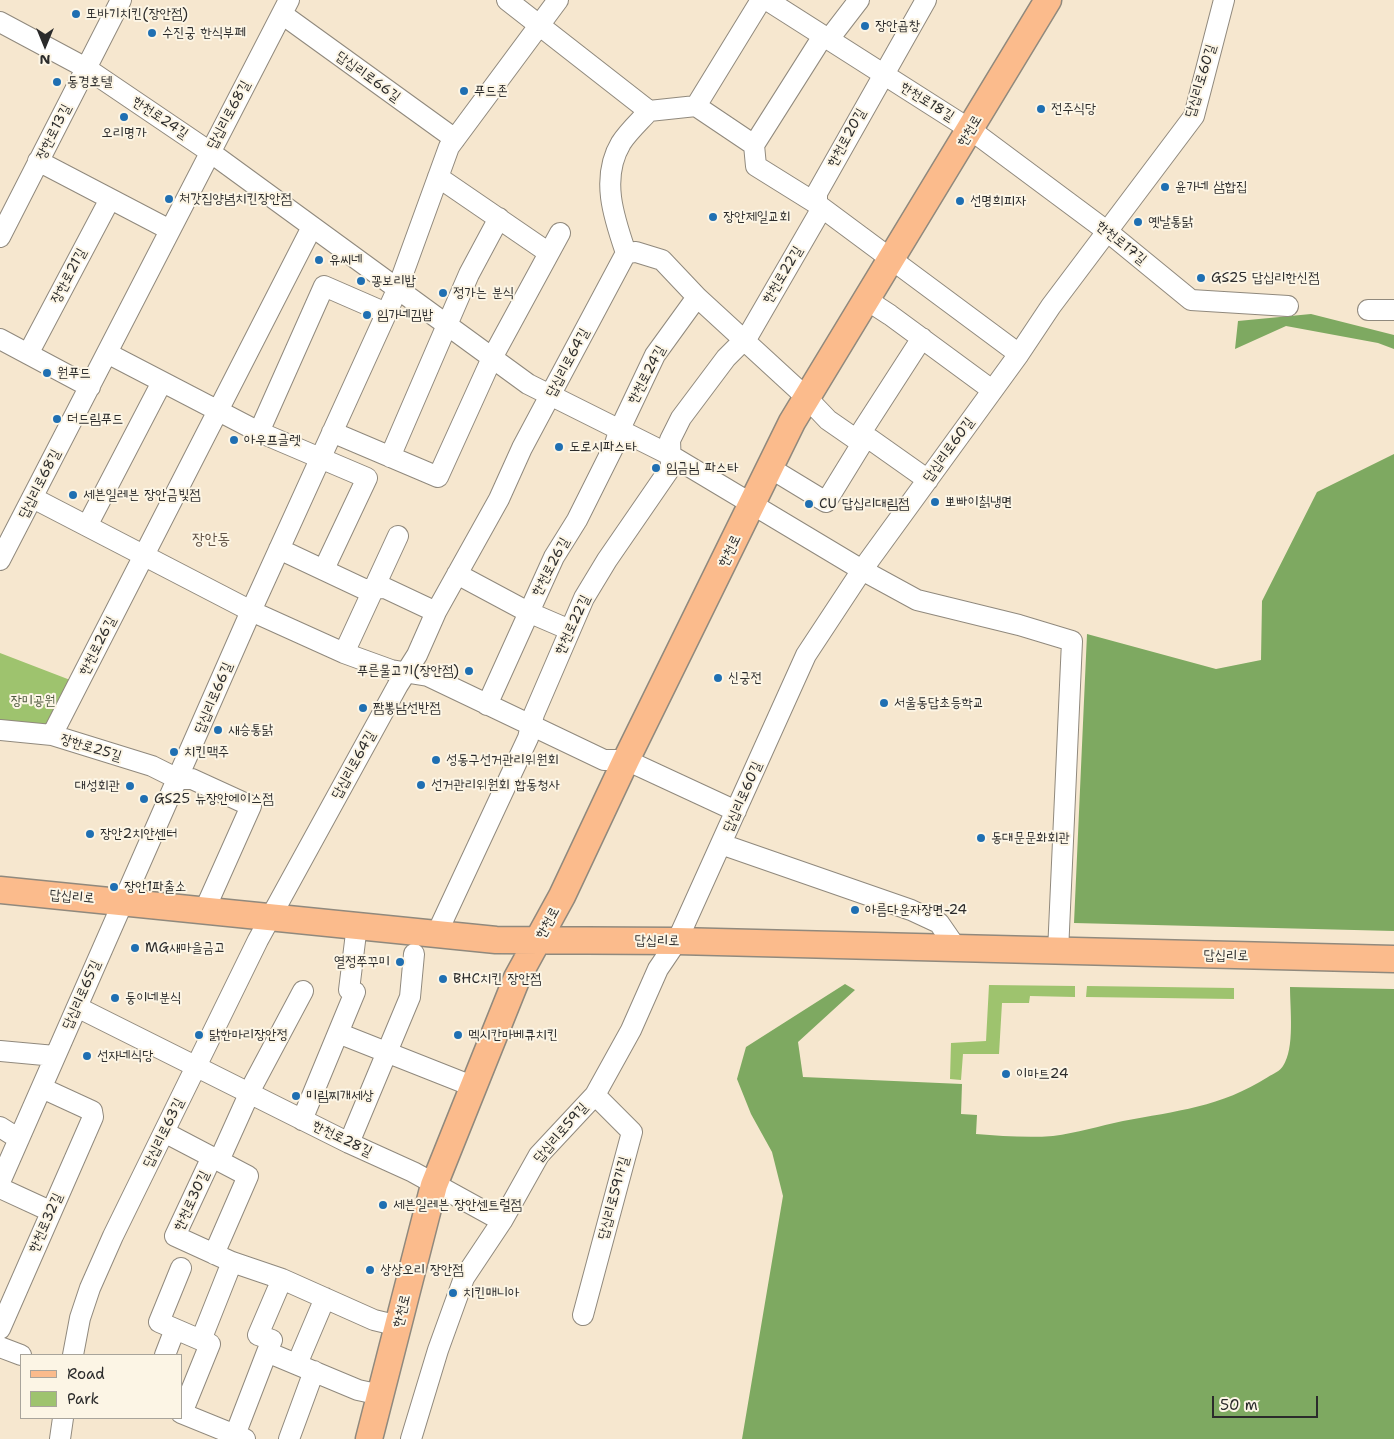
<!DOCTYPE html>
<html>
<head>
<meta charset="utf-8">
<style>
  body { margin:0 }
  #map { position:relative; width:1394px; height:1439px; overflow:hidden; background:#f6e7cf; font-family:"Shantell Sans",sans-serif }
  canvas { display:block }
  .legend { position:absolute; left:20px; top:1354px; width:162px; height:65px; box-sizing:border-box; background:#fcf5e5; border:1px solid #a8a49b; margin:0; padding:6px 9px; list-style:none; font-size:15px; color:#2b2b2b }
  .legend li { display:flex; align-items:center; gap:10px; height:25px }
  .legend b { width:25px; border:1px solid #a8a49b }
  .north { position:absolute; left:20px; top:20px; width:50px; height:50px; -webkit-text-stroke:4px #fcf5e5; paint-order:stroke; rotate:180deg; font-size:14px; font-weight:700; line-height:20px; text-align:center; color:#2b2b2b }
  .north::after { content:''; display:block; margin:auto; width:18px; height:22px; background:#2b2b2b; clip-path:polygon(50% 0,100% 100%,50% 72%,0 100%) }
  .scale { position:absolute; left:1212px; top:1396px; width:106px; height:22px; box-sizing:border-box; border:2px solid #2b2b2b; border-top:0; padding-left:6px; font-size:15px; line-height:18px; white-space:nowrap; color:#2b2b2b; -webkit-text-stroke:4px #fcf5e5; paint-order:stroke }
</style>
</head>
<body>
<div id="map">
<canvas width="1394" height="1439"></canvas>
<ul class="legend">
<li><b style="height:6px;background:#fbbb8c"></b>Road</li>
<li><b style="height:14px;background:#9ec36e"></b>Park</li>
</ul>
<div class="north">N</div>
<div class="scale">50 m</div>
</div>
<script>
const g = document.querySelector('canvas').getContext('2d');
g.lineJoin = 'round';
function fill(path, color) { g.fillStyle = color; g.fill(path, 'evenodd'); }
function strokePath(path, color, width, dash) { g.strokeStyle = color; g.lineWidth = width; g.lineCap = dash ? 'butt' : 'round'; g.setLineDash(dash || []); g.stroke(path); }
function write(font, color, halo, rows, align = 'center') {
  g.font = font + ' "Shantell Sans","Poor Story",sans-serif'; g.lineWidth = 4; g.setLineDash([]); g.textBaseline = 'middle'; g.strokeStyle = halo; g.fillStyle = color; for (const [text, x, y, turn = 0] of rows) {
    g.save(); g.translate(x, y); g.rotate((+turn || 0) * Math.PI / 180); g.textAlign = isNaN(turn) ? turn : align; if (halo) g.strokeText(text, 0, 0); g.fillText(text, 0, 0); g.restore();
  }
}
fill(new Path2D(`
  M0 653 78 683 52 735 0 730Z
  M989 985 1075 986V997L1030 996 1029 1003H1002L999 1054H963L961 1080 950 1079 951 1043 986 1041Z
  M1087 986 1234 988V999L1086 997Z`), '#9ec36e');
fill(new Path2D(`
  M1311 314 1394 335V349L1378 343 1286 326 1235 349 1238 321Z
  M1394 454V931L1074 923 1087 634 1216 669 1261 660 1262 601 1317 492Z
  M845 984 855 990 798 1042 803 1077 962 1084 961 1114 977 1115 976 1134C1001 1136 1028 1138 1053 1136 1077 1133 1099 1126 1123 1121 1176 1111 1221 1107 1268 1077 1273 1074 1280 1071 1283 1066 1295 1048 1290 1009 1290 987L1394 989V1439H742L783 1196 772 1152 751 1114 737 1079 746 1047Z`), '#7ea961');
const minor = new Path2D(`
  M507 0 649 111
  M767 0 971 130 1108 232 1191 300 1288 306
  M282 14 455 139
  M0 22 86 68 210 152 528 384 670 455 862 570 917 600 1019 625 1072 641 1058 952
  M823 36 754 145 756 166 817 204 1019 354
  M829 39 859 0
  M696 106 754 145
  M38 161 170 230
  M438 177 549 253
  M817 204V193L926 0
  M0 237 121 0
  M626 253 636 252 662 260 697 297 807 398 828 420 854 438 870 439 928 480
  M867 300 890 315 992 390
  M1368 310H1394
  M0 339 90 387
  M107 353 259 432 367 478 324 569
  M28 354 110 199
  M259 432 324 286 386 313
  M332 432 438 477 492 358 560 233
  M390 457 469 274 499 218
  M770 468 826 502 861 445 862 431 922 338
  M33 498 251 611 344 653 391 670 428 676 604 760H626L736 811
  M87 526 162 382
  M279 549 364 589 385 588 436 612
  M0 560 289 0
  M457 574 528 612 570 630
  M344 653 398 536
  M487 705 554 557 577 520 615 444 619 431 655 355 697 297
  M0 730 52 735 152 766 178 779H192L251 806 205 909
  M52 735 312 227
  M721 844 911 910 939 923 957 949
  M437 933 528 738 534 714 584 598 607 560 671 467 670 440 681 418 726 358 748 336 822 208
  M303 991 254 1083 222 1154 210 1161 175 1236 232 1262 282 1279 374 1320 399 1326
  M77 1007 349 1143 413 1172 502 1221
  M338 1033 472 1086
  M0 1051 55 1056
  M302 1120 355 992 349 990 357 925
  M0 1127 19 1139
  M164 1132 248 1176 214 1254
  M349 1143 410 997 414 954
  M0 1182 251 611 397 290 449 147 558 0
  M0 1188 50 1211
  M181 1268 159 1322 210 1344 182 1413
  M282 1279 258 1335 272 1340 267 1352 358 1390 381 1395
  M583 1315 632 1132 595 1095
  M0 1329 93 1117 92 1111 42 1088
  M201 1340 232 1262
  M0 1347 21 1355
  M73 1355 80 1318 90 1288 113 1236 258 940 398 685 417 655 436 612 499 499 522 448 626 253C614 218 600 178 621 143 628 132 640 121 649 111L696 106 761 0
  M165 1355 175 1329
  M297 1364 325 1298
  M181 1413 245 1439
  M235 1435 267 1352
  M60 1439 63 1418
  M289 1439 314 1371
  M411 1439 438 1350 464 1278 502 1221 539 1155 595 1095 631 1030 658 969 677 941 806 655 862 570 1019 354 1051 306 1194 116 1224 0`);
const major = new Path2D(`
  M0 890 496 940 677 941 1394 959
  M369 1439 434 1185 517 978 562 896 626 760 792 422 1048 0`);
strokePath(minor, '#90897d', 22);
strokePath(major, '#90897d', 29);
strokePath(minor, '#fff', 20);
strokePath(major, '#fbbb8c', 26);
for (const [x, y, r, color] of [
  [76,14,5,"#1f6fb2"],
  [865,26,5,"#1f6fb2"],
  [152,33,5,"#1f6fb2"],
  [57,82,5,"#1f6fb2"],
  [464,91,5,"#1f6fb2"],
  [1041,109,5,"#1f6fb2"],
  [124,117,5,"#1f6fb2"],
  [1165,187,5,"#1f6fb2"],
  [169,199,5,"#1f6fb2"],
  [960,201,5,"#1f6fb2"],
  [713,217,5,"#1f6fb2"],
  [1138,222,5,"#1f6fb2"],
  [319,260,5,"#1f6fb2"],
  [1201,278,5,"#1f6fb2"],
  [361,281,5,"#1f6fb2"],
  [443,293,5,"#1f6fb2"],
  [367,315,5,"#1f6fb2"],
  [47,373,5,"#1f6fb2"],
  [57,419,5,"#1f6fb2"],
  [234,440,5,"#1f6fb2"],
  [559,447,5,"#1f6fb2"],
  [656,468,5,"#1f6fb2"],
  [73,495,5,"#1f6fb2"],
  [935,502,5,"#1f6fb2"],
  [809,504,5,"#1f6fb2"],
  [469,671,5,"#1f6fb2"],
  [718,678,5,"#1f6fb2"],
  [884,703,5,"#1f6fb2"],
  [363,708,5,"#1f6fb2"],
  [218,730,5,"#1f6fb2"],
  [174,752,5,"#1f6fb2"],
  [436,760,5,"#1f6fb2"],
  [421,785,5,"#1f6fb2"],
  [130,786,5,"#1f6fb2"],
  [144,799,5,"#1f6fb2"],
  [90,834,5,"#1f6fb2"],
  [981,838,5,"#1f6fb2"],
  [114,887,5,"#1f6fb2"],
  [855,910,5,"#1f6fb2"],
  [135,948,5,"#1f6fb2"],
  [400,962,5,"#1f6fb2"],
  [443,979,5,"#1f6fb2"],
  [115,998,5,"#1f6fb2"],
  [199,1035,5,"#1f6fb2"],
  [458,1035,5,"#1f6fb2"],
  [87,1056,5,"#1f6fb2"],
  [1006,1074,5,"#1f6fb2"],
  [296,1096,5,"#1f6fb2"],
  [383,1205,5,"#1f6fb2"],
  [370,1270,5,"#1f6fb2"],
  [453,1293,5,"#1f6fb2"]
]) { const dot = new Path2D(); dot.arc(x, y, r, 0, 2 * Math.PI); g.fillStyle = color; g.fill(dot); strokePath(dot, '#fcf5e5', 2); }
write('14px', '#2b2b2b', '#fcf5e5', [
  ["또바기치킨(장안점)",86,14],
  ["장안곱창",875,26],
  ["수진궁 한식부페",162,33],
  ["동경호텔",67,82],
  ["푸드존",474,91],
  ["전주식당",1051,109],
  ["오리명가",124,133,"center"],
  ["윤가네 삼합집",1175,187],
  ["처갓집양념치킨장안점",179,199],
  ["선명희피자",970,201],
  ["장안제일교회",723,217],
  ["옛날통닭",1148,222],
  ["유씨네",329,260],
  ["GS25 답십리한신점",1211,278],
  ["꽁보리밥",371,281],
  ["정가는 분식",453,293],
  ["임가네김밥",377,315],
  ["원푸드",57,373],
  ["더드림푸드",67,419],
  ["아우프글렛",244,440],
  ["도로시파스타",569,447],
  ["임금님 파스타",666,468],
  ["세븐일레븐 장안금빛점",83,495],
  ["뽀빠이칡냉면",945,502],
  ["CU 답십리대림점",819,504],
  ["푸른물고기(장안점)",459,671,"right"],
  ["신궁전",728,678],
  ["서울동답초등학교",894,703],
  ["짬뽕남선반점",373,708],
  ["새승통닭",228,730],
  ["치킨맥주",184,752],
  ["성동구선거관리위원회",446,760],
  ["선거관리위원회 합동청사",431,785],
  ["대성회관",120,786,"right"],
  ["GS25 뉴장안에이스점",154,799],
  ["장안2치안센터",100,834],
  ["동대문문화회관",991,838],
  ["장안1파출소",124,887],
  ["아름다운자장면-24",865,910],
  ["MG새마을금고",145,948],
  ["열정쭈꾸미",390,962,"right"],
  ["BHC치킨 장안점",453,979],
  ["둥이네분식",125,998],
  ["닭한마리장안정",209,1035],
  ["멕시칸마베큐치킨",468,1035],
  ["선자네식당",97,1056],
  ["이마트24",1016,1074],
  ["미림찌개세상",306,1096],
  ["세븐일레븐 장안센트럴점",393,1205],
  ["상상오리 장안점",380,1270],
  ["치킨매니아",463,1293]
], 'left');
write('14px', '#2b2b2b', '#fcf5e5', [
  ["답십리로66길",368,77,36],
  ["답십리로60길",1201,81,-73],
  ["한천로18길",927,102,32],
  ["답십리로68길",229,115,-62],
  ["한천로24길",160,118,34],
  ["한천로",970,131,-59],
  ["장한로13길",54,132,-63],
  ["한천로20길",847,138,-61],
  ["한천로17길",1121,243,39],
  ["한천로22길",783,275,-59],
  ["장한로21길",69,276,-62],
  ["답십리로64길",568,363,-62],
  ["한천로24길",647,375,-62],
  ["답십리로60길",949,450,-54],
  ["답십리로68길",40,484,-63],
  ["한천로",730,551,-64],
  ["한천로26길",551,567,-62],
  ["한천로22길",573,625,-65],
  ["한천로26길",98,646,-63],
  ["답십리로66길",214,698,-67],
  ["장한로25길",91,748,17],
  ["답십리로64길",354,765,-61],
  ["답십리로60길",743,797,-66],
  ["답십리로",72,897,5],
  ["한천로",548,923,-61],
  ["답십리로",657,941,1],
  ["답십리로",1226,956,1],
  ["답십리로65길",82,995,-66],
  ["답십리로63길",164,1133,-64],
  ["답십리로59길",561,1133,-49],
  ["한천로28길",342,1139,26],
  ["답십리로59가길",614,1198,-75],
  ["한천로30길",192,1201,-65],
  ["한천로32길",46,1223,-66],
  ["한천로",402,1311,-76]
]);
write('14px', '#4e593f', '#fcf5e5', [
  ["장미공원",33,701]
]);
write('16px', '#645548', '#fcf5e5', [
  ["장안동",211,540]
]);
</script>
</body>
</html>
